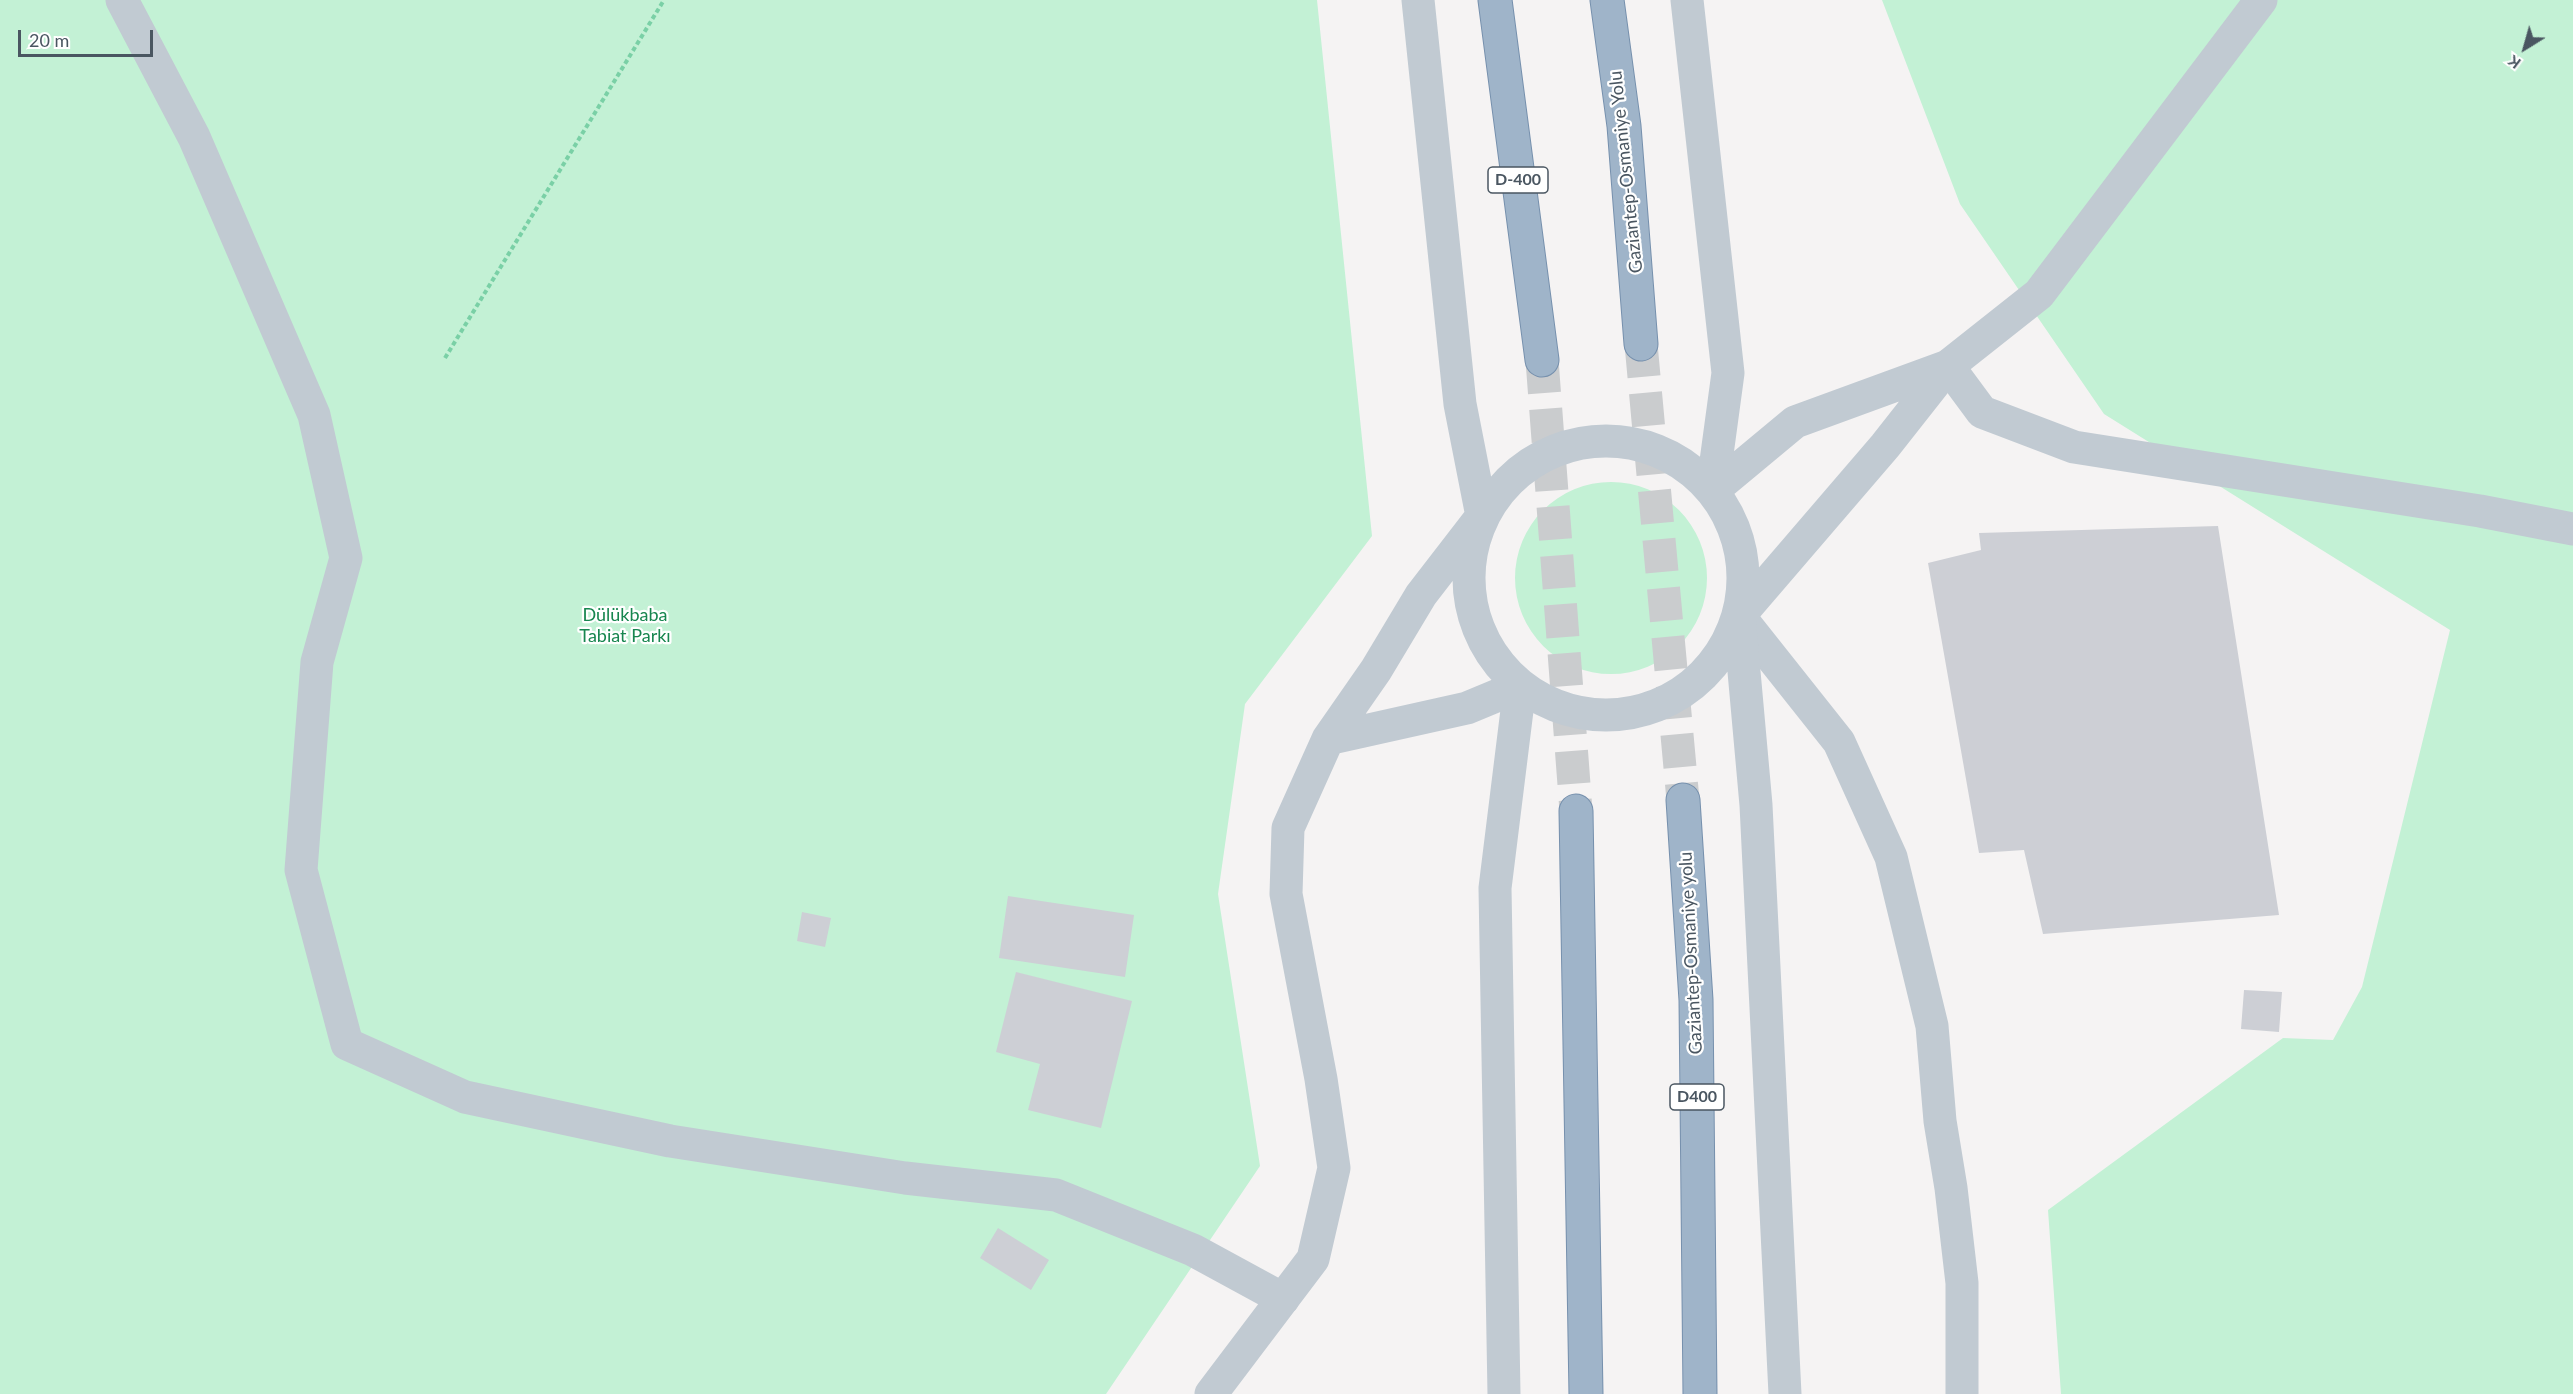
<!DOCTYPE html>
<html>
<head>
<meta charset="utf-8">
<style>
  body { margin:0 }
  #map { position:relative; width:2573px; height:1394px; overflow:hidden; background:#f5f3f3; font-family:Lato,sans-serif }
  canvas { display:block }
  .north { position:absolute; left:2495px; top:18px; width:60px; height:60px; -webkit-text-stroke:4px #fff; paint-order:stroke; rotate:217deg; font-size:16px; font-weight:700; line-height:24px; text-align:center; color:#4a5661 }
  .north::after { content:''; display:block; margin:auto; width:21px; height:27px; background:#4a5661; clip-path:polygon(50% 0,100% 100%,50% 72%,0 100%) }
  .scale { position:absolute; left:18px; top:30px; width:135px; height:27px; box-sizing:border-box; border:3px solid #4a5661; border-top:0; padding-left:8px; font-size:18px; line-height:21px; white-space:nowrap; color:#4a5661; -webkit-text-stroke:4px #fff; paint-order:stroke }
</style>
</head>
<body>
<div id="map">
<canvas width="2573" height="1394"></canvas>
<div class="north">K</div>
<div class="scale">20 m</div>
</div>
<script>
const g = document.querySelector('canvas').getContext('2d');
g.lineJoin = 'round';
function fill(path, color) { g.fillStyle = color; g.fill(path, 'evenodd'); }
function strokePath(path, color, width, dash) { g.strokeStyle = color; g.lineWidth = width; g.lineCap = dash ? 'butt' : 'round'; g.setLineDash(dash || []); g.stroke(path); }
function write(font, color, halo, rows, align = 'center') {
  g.font = font + ' Lato,sans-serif'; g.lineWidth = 4.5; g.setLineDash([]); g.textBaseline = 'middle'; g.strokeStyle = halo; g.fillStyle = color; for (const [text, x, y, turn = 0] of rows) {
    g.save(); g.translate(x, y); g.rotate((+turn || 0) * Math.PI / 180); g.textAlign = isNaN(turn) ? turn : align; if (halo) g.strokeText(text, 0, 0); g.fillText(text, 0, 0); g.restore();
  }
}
fill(new Path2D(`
  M0 0H1317L1372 536 1245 704 1218 894 1260 1166 1106 1394H0Z
  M1882 0H2573V1394H2061L2048 1210 2283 1038 2333 1040 2362 987 2450 630 2104 414 1960 204Z
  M1515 578a96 96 0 1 1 192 0a96 96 0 1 1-192 0Z`), '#c3f1d5');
fill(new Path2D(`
  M2218 526 2279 915 2043 934 2024 850 1979 853 1928 563 1981 550 1979 533Z
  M1008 896 1134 915 1125 977 999 958Z
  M802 912 831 918 825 947 797 941Z
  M1016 972 1132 1001 1101 1128 1028 1110 1040 1064 996 1052Z
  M2244 990 2282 992 2279 1032 2241 1029Z
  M998 1228 1049 1260 1031 1290 980 1258Z`), '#cdcfd5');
strokePath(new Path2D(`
  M1641 344 1683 800
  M1542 360 1576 811`), '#caccce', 33, [33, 16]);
const trunk = new Path2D(`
  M1495 0 1542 360
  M1607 0 1624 126 1641 344
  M1683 800 1696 1000 1700 1394
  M1576 811 1586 1394`);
strokePath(trunk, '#7690ad', 35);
strokePath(new Path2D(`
  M445 358 664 0`), '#7ad0a6', 4, [4.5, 3]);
strokePath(new Path2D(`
  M122 0 194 137 314 415 346 558 317 662 301 870 347 1044 465 1097 670 1141 905 1178 1056 1195 1193 1250 1283 1299
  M1948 366 1982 412 2074 447 2480 511 2573 529
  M1739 616 1839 742 1891 857 1932 1026 1940 1121 1951 1188 1962 1283V1394`), '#c1cad2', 33);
strokePath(new Path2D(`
  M1687 0 1728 373 1712 491
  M1469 578a137 137 0 1 1 274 0a137 137 0 1 1-274 0Z
  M1712 491 1795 422 1948 366
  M1328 739 1467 708 1520 686
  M1211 1394 1313 1259 1334 1168 1321 1079 1286 894 1288 828 1328 739 1376 670 1421 595 1482 516 1460 404 1418 0
  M1504 1394 1495 888 1520 686
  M1785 1394 1756 805 1739 616 1885 446 1948 366 2039 294 2261 0`), '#c1cad2', 33);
strokePath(trunk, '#9fb4c9', 33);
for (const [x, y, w] of [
  [1518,180,60],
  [1697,1097,54]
]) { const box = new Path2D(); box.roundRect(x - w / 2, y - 13, w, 26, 4.5); g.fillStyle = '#fff'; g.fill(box); strokePath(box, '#4a5661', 1.5); }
write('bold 16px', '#4a5661', null, [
  ["D-400",1518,180],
  ["D400",1697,1097]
]);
write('18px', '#4a5661', '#fff', [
  ["Gaziantep-Osmaniye Yolu",1626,172,-96],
  ["Gaziantep-Osmaniye yolu",1691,953,-93]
]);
write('18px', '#17864f', '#fff', [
  ["Dülükbaba",625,615],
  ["Tabiat Parkı",625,636]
]);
</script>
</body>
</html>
